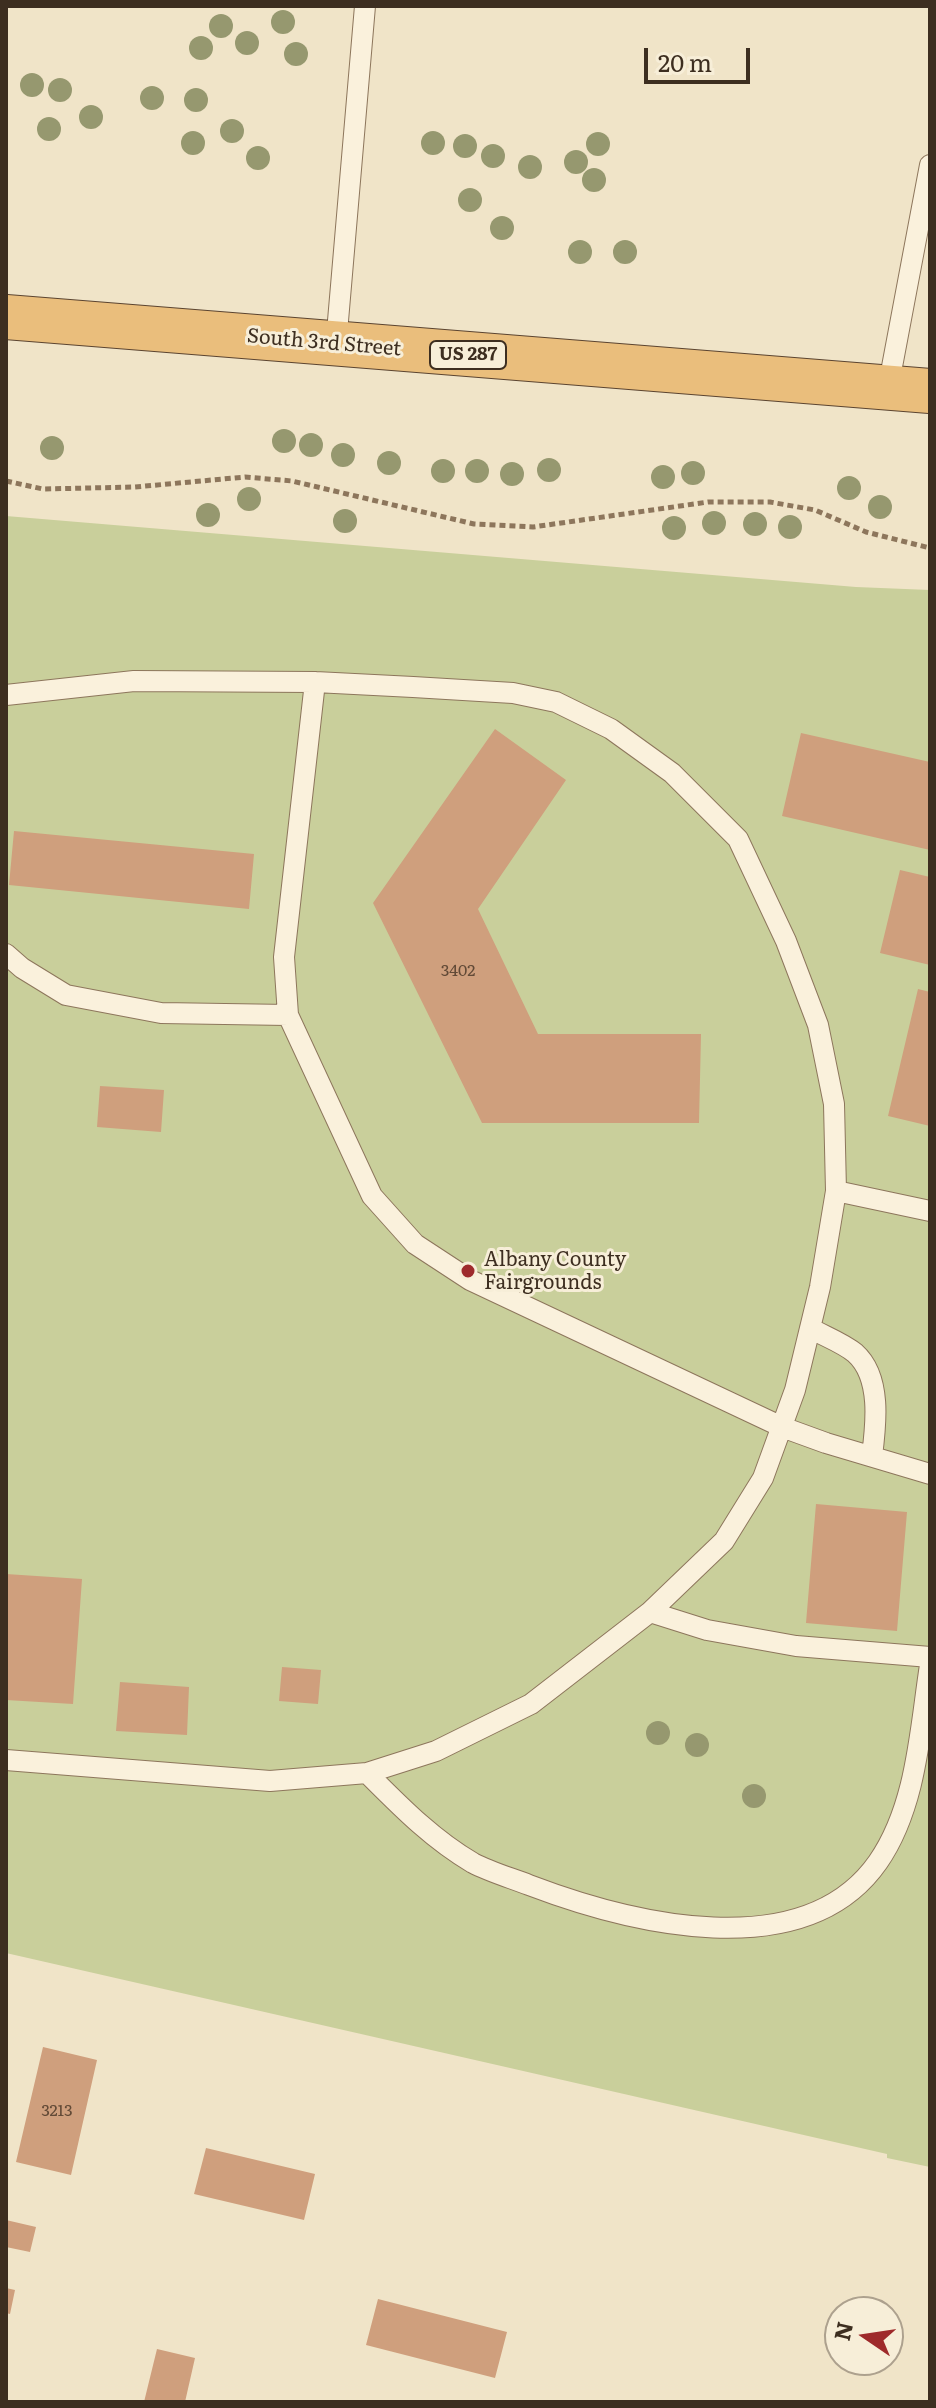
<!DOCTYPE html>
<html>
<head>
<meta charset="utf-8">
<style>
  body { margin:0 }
  #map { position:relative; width:936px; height:2408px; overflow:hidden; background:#f0e4c8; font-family:Literata,serif }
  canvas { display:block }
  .frame { position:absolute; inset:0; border:8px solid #3d2e20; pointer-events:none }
  .north { position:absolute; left:824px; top:2296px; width:80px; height:80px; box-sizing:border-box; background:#f7eed8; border:2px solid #ada18e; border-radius:50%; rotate:283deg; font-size:22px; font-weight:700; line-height:32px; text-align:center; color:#3d2e20 }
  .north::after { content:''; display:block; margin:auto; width:28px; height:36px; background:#9e2a2b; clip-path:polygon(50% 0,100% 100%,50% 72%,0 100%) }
  .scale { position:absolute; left:644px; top:48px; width:106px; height:36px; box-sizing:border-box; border:4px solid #3d2e20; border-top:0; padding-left:10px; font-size:24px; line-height:28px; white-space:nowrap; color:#3d2e20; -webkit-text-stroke:6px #f7eed8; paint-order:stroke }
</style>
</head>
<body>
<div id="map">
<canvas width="936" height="2408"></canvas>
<div class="frame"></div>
<div class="north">N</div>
<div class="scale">20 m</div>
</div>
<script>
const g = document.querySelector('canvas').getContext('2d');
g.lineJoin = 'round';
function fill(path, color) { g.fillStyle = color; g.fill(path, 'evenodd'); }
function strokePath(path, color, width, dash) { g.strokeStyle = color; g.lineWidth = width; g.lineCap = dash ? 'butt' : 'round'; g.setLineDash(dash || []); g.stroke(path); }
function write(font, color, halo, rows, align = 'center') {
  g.font = font + ' Literata,serif'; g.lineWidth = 6; g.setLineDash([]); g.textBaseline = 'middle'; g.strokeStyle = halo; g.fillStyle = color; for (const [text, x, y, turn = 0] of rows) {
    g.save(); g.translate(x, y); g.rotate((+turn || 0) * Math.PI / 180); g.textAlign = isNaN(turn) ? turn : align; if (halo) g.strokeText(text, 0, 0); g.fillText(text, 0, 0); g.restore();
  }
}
fill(new Path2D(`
  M6 516 856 587 930 590V2167L887 2158V2154L6 1953Z`), '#c9cf9b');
fill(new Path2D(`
  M495 729 566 780 478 909 538 1034H701L699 1123H482L373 903Z
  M801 733 930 762V850L782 816Z
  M14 831 254 854 249 909 9 885Z
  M900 870 930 877V965L880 953Z
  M918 989 930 992V1126L888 1116Z
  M100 1086 164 1090 161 1132 97 1127Z
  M816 1504 907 1512 897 1631 806 1623Z
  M6 1574 82 1579 73 1704 6 1700Z
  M282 1667 321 1670 318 1704 279 1701Z
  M120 1682 189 1687 187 1735 116 1731Z
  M43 2047 97 2060 71 2175 16 2162Z
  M206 2148 315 2174 304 2220 194 2194Z
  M6 2220 36 2227 30 2252 6 2247Z
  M6 2288 15 2290 10 2314 6 2313Z
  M378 2299 507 2332 495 2378 366 2345Z
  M157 2349 195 2358 185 2402H144Z`), '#cf9f7d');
const service = new Path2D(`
  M336 344 365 6
  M888 388 930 165
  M315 682 284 957 288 1015 372 1196 415 1244 470 1280 782 1427 826 1443 930 1474
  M6 695 134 681 315 682 413 687 513 693 556 702 611 729 672 773 738 839 786 941 818 1025 834 1104 836 1191
  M6 954 22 968 66 995 161 1013 288 1015
  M810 1328C824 1336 843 1343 855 1353 882 1377 876 1425 872 1456
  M650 1612 707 1630 796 1646 930 1657
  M6 1760 270 1781 367 1773 436 1751 531 1704 650 1612 724 1541 763 1478 795 1390 820 1287 836 1191 930 1211
  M367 1773C400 1806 432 1839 473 1863 490 1872 511 1878 529 1885 629 1923 804 1968 878 1862 917 1806 920 1729 930 1665`);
const trunk = new Path2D(`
  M6 317 930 391`);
strokePath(service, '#8d765c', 22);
strokePath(trunk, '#5b4430', 46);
strokePath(new Path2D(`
  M6 481 43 489 135 487 245 477 292 481 474 524 533 527 708 502H770L815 510 866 532 930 548`), '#8d765c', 5, [6, 4]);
strokePath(service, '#faf1dc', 20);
strokePath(trunk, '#eabe7c', 44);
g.fillStyle = '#96986f';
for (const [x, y] of [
  [283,22],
  [221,26],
  [247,43],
  [201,48],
  [296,54],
  [32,85],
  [60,90],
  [152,98],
  [196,100],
  [91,117],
  [49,129],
  [232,131],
  [193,143],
  [433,143],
  [598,144],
  [465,146],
  [493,156],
  [258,158],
  [576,162],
  [530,167],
  [594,180],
  [470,200],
  [502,228],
  [580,252],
  [625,252],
  [284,441],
  [311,445],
  [52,448],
  [343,455],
  [389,463],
  [549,470],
  [443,471],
  [477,471],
  [693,473],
  [512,474],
  [663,477],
  [849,488],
  [249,499],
  [880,507],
  [208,515],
  [345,521],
  [714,523],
  [755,524],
  [790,527],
  [674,528],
  [658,1733],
  [697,1745],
  [754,1796]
]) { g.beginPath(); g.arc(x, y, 12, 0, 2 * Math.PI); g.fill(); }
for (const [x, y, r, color] of [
  [468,1271,8,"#9e2a2b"]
]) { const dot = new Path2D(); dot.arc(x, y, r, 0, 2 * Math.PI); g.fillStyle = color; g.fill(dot); strokePath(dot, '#f7eed8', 3); }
write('16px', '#624a37', null, [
  ["3402",458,971],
  ["3213",57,2111]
]);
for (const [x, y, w] of [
  [468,355,76]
]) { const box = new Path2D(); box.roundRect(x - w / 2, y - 14, w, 28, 6); g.fillStyle = '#f7eed8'; g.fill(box); strokePath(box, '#3d2e20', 2); }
write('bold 18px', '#3d2e20', null, [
  ["US 287",468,355]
]);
write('20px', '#3d2e20', '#f7eed8', [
  ["South 3rd Street",324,343,5]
]);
write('20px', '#3d2e20', '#f7eed8', [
  ["Albany County",484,1260],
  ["Fairgrounds",484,1283]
], 'left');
</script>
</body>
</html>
